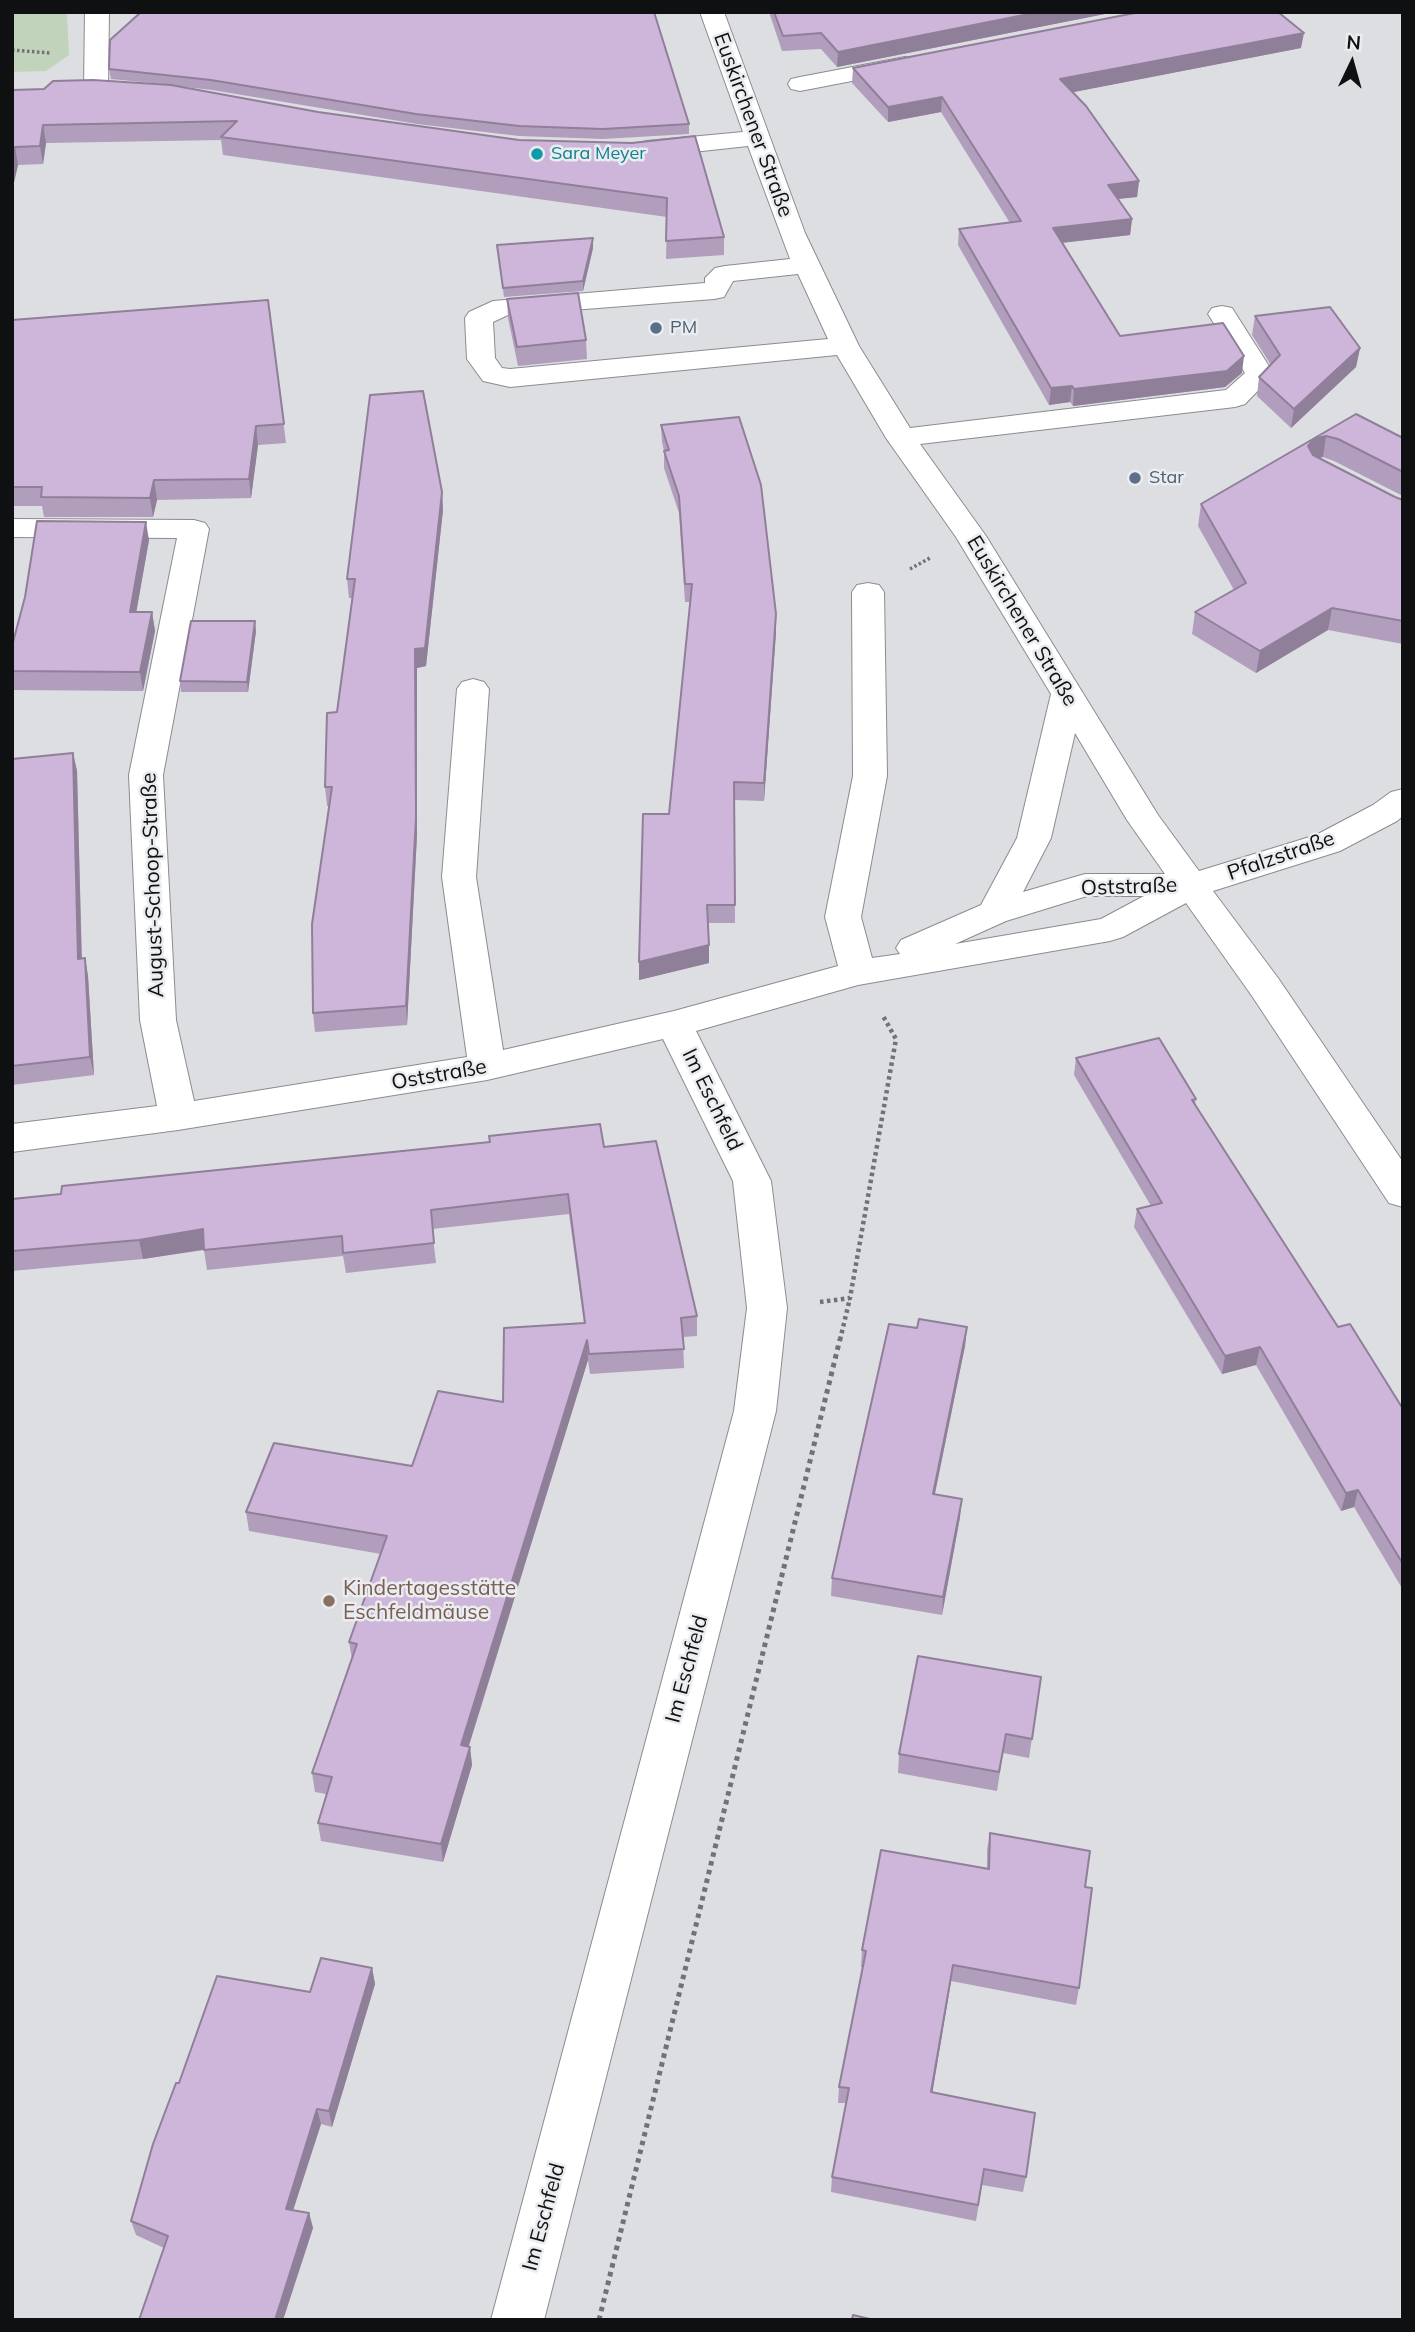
<!DOCTYPE html>
<html>
<head>
<meta charset="utf-8">
<style>
  body { margin:0 }
  #map { position:relative; width:1415px; height:2332px; overflow:hidden; background:#dddee2; font-family:Mulish,sans-serif }
  canvas { display:block }
  .frame { position:absolute; inset:0; border:14px solid #0f1011; pointer-events:none }
  .north { position:absolute; left:1317px; top:28px; width:70px; height:70px; -webkit-text-stroke:5px #eaecef; paint-order:stroke; rotate:5deg; font-size:19px; font-weight:700; line-height:28px; text-align:center; color:#0f1011 }
  .north::after { content:''; display:block; margin:auto; width:24px; height:32px; background:#0f1011; clip-path:polygon(50% 0,100% 100%,50% 72%,0 100%) }
</style>
</head>
<body>
<div id="map">
<canvas width="1415" height="2332"></canvas>
<div class="frame"></div>
<div class="north">N</div>
</div>
<script>
const g = document.querySelector('canvas').getContext('2d');
g.lineJoin = 'round';
function fill(path, color) { g.fillStyle = color; g.fill(path, 'evenodd'); }
function strokePath(path, color, width, dash) { g.strokeStyle = color; g.lineWidth = width; g.lineCap = dash ? 'butt' : 'round'; g.setLineDash(dash || []); g.stroke(path); }
function write(font, color, halo, rows, align = 'center') {
  g.font = font + ' Mulish,sans-serif'; g.lineWidth = 5; g.setLineDash([]); g.textBaseline = 'middle'; g.strokeStyle = halo; g.fillStyle = color; for (const [text, x, y, turn = 0] of rows) {
    g.save(); g.translate(x, y); g.rotate((+turn || 0) * Math.PI / 180); g.textAlign = isNaN(turn) ? turn : align; if (halo) g.strokeText(text, 0, 0); g.fillText(text, 0, 0); g.restore();
  }
}
fill(new Path2D(`
  M12 12H67L69 55 46 71 12 72Z`), '#c2d3bb');
const minor = new Path2D(`
  M85 12H109L108 88 105 93 96 95 87 93 84 88Z
  M700 12H724L805 233 859 346 910 428 1226 390 1245 373 1208 314 1212 308 1222 306 1232 308 1274 374 1245 404 1235 407 920 444 986 536 1158 815 1199 871 1316 835 1373 805 1391 792 1403 789V816L1397 821 1340 851 1213 891 1278 978 1403 1162V1207L1389 1203 1252 996 1186 903 1123 937 1110 941 858 985 696 1031 771 1181 787 1308 776 1411 544 2320H491L734 1411 747 1308 733 1181 663 1039 487 1080 178 1130 12 1152V1124L157 1106 140 1020 129 775 177 538 12 537V519L194 520 205 523 209 529 163 775 176 1020 194 1101 467 1057 442 877 457 689 462 682 473 679 484 682 489 689 476 877 503 1050 674 1011 838 966 825 917 853 776 852 592 857 585 868 583 879 585 884 592 887 776 861 917 872 958 900 954 896 948 901 940 981 905 1017 838 1051 694 956 537 886 438 837 355 510 387 483 381 467 359 465 318 469 312 493 301 705 283V278L715 268 725 266 790 259 748 146 647 157 638 154 634 149 638 144 647 141 743 132ZM798 274 828 339 510 369 502 368 495 358 493 322 508 315 714 299 724 297 733 281ZM1075 733 1127 820 1165 874H1085L1023 892 1051 838ZM1087 896H1144L1101 919 955 944 1006 921Z
  M905 57 914 59 917 64 914 69 800 91 791 89 788 84 791 79 800 77Z`);
strokePath(minor, '#8a8c8f', 2);
strokePath(new Path2D(`
  M12 50 50 53
  M910 569 930 558`), '#717275', 3.5, [2.5, 2.5]);
strokePath(new Path2D(`
  M820 1302 850 1298 896 1039 883 1016
  M840 1340 850 1298`), '#717275', 4.5, [3.5, 3.5]);
strokePath(new Path2D(`
  M599 2320 840 1339`), '#717275', 5, [4.5, 4.5]);
fill(minor, '#fff');
fill(new Path2D(`
  M769 12H1115L837 67 821 49 782 51Z
  M1301 48 1072 92 1139 181 1137 197 1118 199 1132 219 1130 235 1062 243 1120 336 1242 373 1225 387 1073 406 1070 402 1049 405 958 245 959 229 1010 223 941 112 888 122 852 83 853 68Z
  M109 69 689 124V134L603 139 519 136 417 124 212 90 177 86 318 112 519 140 632 143 724 237V255L666 259 667 217 223 155 221 140 46 143 43 164 18 165 12 191V90L162 84 111 79Z
  M497 245 593 248 583 291 504 297Z
  M507 299 586 340 587 359 518 366 508 318Z
  M268 300 286 443 258 445 251 498 157 500 153 517H44L42 506H12V320Z
  M1255 316 1360 348 1356 367 1291 428 1257 396 1259 377 1271 365 1252 335Z
  M1356 414 1403 438V496L1334 461 1323 457 1319 458 1395 497 1403 500V644L1328 630 1256 673 1192 634 1195 612 1234 590 1198 526 1201 504Z
  M661 425 776 614V632L764 801 734 800 735 923H708L709 963 639 980 669 814 690 602H685L679 513 664 468V451L662 442Z
  M442 492 443 510 426 666 417 668V835L407 1025 315 1032 313 1013 330 806H327L325 787 337 712 353 598H349L347 579Z
  M149 540 136 612H152L155 631 143 691 12 690V646Z
  M256 631 248 692H181L180 681Z
  M73 753 77 771 82 959 85 958 88 976 94 1075 12 1085V759Z
  M1076 1058 1196 1099 1195 1105 1338 1327 1403 1409V1590L1354 1507 1341 1511 1256 1365 1222 1374 1134 1227 1137 1209 1151 1206 1074 1075Z
  M604 1147 697 1316V1336L683 1337 684 1368 590 1374 588 1360 469 1746 470 1747 472 1765 443 1862 321 1841 318 1823 326 1794 315 1792 312 1773 352 1659 349 1642 381 1554 249 1531 246 1512 412 1466 503 1402 584 1323 569 1214 432 1229 436 1263 346 1273 343 1256 207 1270 204 1250 143 1259 12 1271V1199Z
  M967 1327 965 1346 935 1494 960 1517 942 1615 831 1596 832 1578 917 1328Z
  M1041 1677 1029 1758 1003 1753 997 1791 898 1773 899 1754Z
  M990 1833 1085 1887 1079 1988 1076 2005 951 1981 932 2092 1026 2177 1023 2192 982 2185 976 2221 831 2192 832 2177 846 2103H838L839 2087 863 1967H861L862 1950 987 1869V1850Z
  M372 1968 375 1984 332 2127 321 2124 293 2210 309 2213 313 2228 283 2320H139L164 2248 136 2235 131 2221 179 2083 310 1992Z`), '#b19dbc');
fill(new Path2D(`
  M1039 12H1115L837 67 838 52Z
  M1304 33 1301 48 1059 95 1060 79Z
  M942 97 941 112 888 122V107Z
  M43 125 46 143 43 164 40 146Z
  M15 147 18 165 12 191V157Z
  M1139 181 1137 197 1107 200 1108 185Z
  M1132 219 1130 235 1051 244 1053 228Z
  M593 238V248L583 291V281Z
  M1360 348 1356 367 1291 428 1294 409Z
  M1244 356 1242 373 1225 387 1073 406 1074 389Z
  M1072 386 1070 402 1049 405 1051 388Z
  M256 426 258 445 251 498 249 479Z
  M1326 436 1323 457 1310 460 1308 446 1314 439Z
  M154 480 157 500 153 517 150 498Z
  M442 492 443 510 426 666 417 668V835L407 1025 406 1006 415 649Z
  M146 522 149 540 133 631 130 612Z
  M1332 608 1328 630 1256 673 1260 651Z
  M152 612 155 631 143 691 140 672Z
  M776 614V632L764 801V783Z
  M255 621 256 631 248 692 247 682Z
  M73 753 77 771 82 977 78 959Z
  M709 945V963L639 980V962Z
  M85 958 88 976 94 1075 90 1057Z
  M203 1229 207 1249 143 1259 139 1240Z
  M967 1327 965 1346 931 1512 933 1494Z
  M587 1340 588 1360 463 1764 461 1745Z
  M1260 1347 1256 1365 1222 1374 1225 1356Z
  M1358 1490 1354 1507 1341 1511 1346 1493Z
  M962 1499 960 1517 942 1615 943 1597Z
  M470 1747 472 1765 443 1862 441 1844Z
  M953 1965 951 1981 930 2107 931 2092Z
  M372 1968 375 1984 332 2127 329 2111Z
  M317 2109 321 2124 289 2223 286 2209Z
  M309 2213 313 2228 283 2320H275Z`), '#907f99');
const building = new Path2D(`
  M141 12H654L689 124 603 129 519 126 416 114 211 80 109 69 110 40Z
  M774 12H1039L838 52 821 33 783 36Z
  M1140 12H1278L1304 33 1060 79 1086 106 1139 181 1108 185 1132 219 1053 228 1120 336 1223 323 1244 356 1227 371 1074 389 1072 386 1051 388 959 229 1021 221 942 97 888 107 853 68Z
  M93 80 171 85 318 112 519 140 632 143 695 136 724 237 666 241 667 198 221 137 237 121 43 125 40 146 15 147 12 157V90L44 89 53 81Z
  M593 238 583 281 503 288 497 245Z
  M578 293 586 340 517 347 507 299Z
  M268 300 284 424 256 426 249 479 154 480 150 498 41 497 42 487H12V320Z
  M1330 307 1360 348 1294 409 1259 377 1280 355 1255 316Z
  M423 391 442 492 425 648 415 649 416 817 406 1006 313 1013 312 924 332 787H325L327 713 337 712 355 579H347L370 395Z
  M1356 414 1403 438V472L1338 439 1326 436 1314 439 1308 446 1313 455 1395 497 1403 500V621L1332 608 1260 651 1195 612 1246 583 1201 504Z
  M739 417 761 485 776 614 764 783 734 782 735 905H707L709 945 639 962 643 814H669L692 584H685L679 496 664 451 669 450 661 425Z
  M37 521 146 522 130 612H152L140 672 12 671V646L25 597Z
  M191 621H255L247 682 180 681Z
  M73 753 78 959 85 958 90 1057 12 1066V759Z
  M1159 1038 1196 1099 1192 1100 1338 1327 1350 1324 1403 1409V1564L1358 1490 1346 1493 1260 1347 1225 1356 1137 1209 1162 1203 1076 1058Z
  M600 1124 604 1147 656 1141 697 1316 681 1318 684 1349 589 1354 587 1340 461 1745 470 1747 441 1844 318 1823 332 1777 312 1773 357 1644 349 1642 387 1536 246 1512 274 1443 412 1466 438 1391 503 1402 504 1328 585 1323 568 1194 431 1210 434 1243 343 1253 342 1236 204 1250 203 1229 139 1240 12 1251V1199L61 1194 62 1186 490 1142 489 1136Z
  M919 1319 967 1327 933 1494 962 1499 943 1597 832 1578 889 1324 917 1328Z
  M918 1656 1041 1677 1032 1739 1006 1734 999 1772 899 1754Z
  M990 1833 1090 1851 1085 1887 1092 1888 1079 1988 953 1965 931 2092 1035 2113 1026 2177 984 2169 978 2205 832 2177 849 2088 839 2087 866 1951 862 1950 881 1850 989 1869Z
  M321 1958 372 1968 329 2111 317 2109 286 2209 309 2213 275 2320H139L168 2236 131 2221 153 2144 176 2083H179L217 1976 310 1992Z
  M853 2315 874 2320H852Z`);
fill(building, '#ceb6db');
strokePath(building, '#907f99', 2);
for (const [x, y, r, color] of [
  [537,154,7,"#0f9aa8"],
  [656,328,7,"#5c6f8a"],
  [1135,478,7,"#5c6f8a"],
  [329,1601,7,"#8d6e63"]
]) { const dot = new Path2D(); dot.arc(x, y, r, 0, 2 * Math.PI); g.fillStyle = color; g.fill(dot); strokePath(dot, '#eaecef', 2.5); }
write('18px', '#0d838f', '#eaecef', [
  ["Sara Meyer",551,154]
], 'left');
write('18px', '#4e5e75', '#eaecef', [
  ["PM",670,328],
  ["Star",1149,478]
], 'left');
write('21px', '#0f1011', '#eaecef', [
  ["Euskirchener Straße",753,125,70],
  ["Euskirchener Straße",1022,621,59],
  ["Pfalzstraße",1281,856,-19],
  ["August-Schoop-Straße",153,885,-92],
  ["Oststraße",1129,887,-2],
  ["Oststraße",439,1075,-10],
  ["Im Eschfeld",712,1100,64],
  ["Im Eschfeld",687,1669,-75],
  ["Im Eschfeld",544,2217,-75]
]);
write('21px', '#785e54', '#eaecef', [
  ["Kindertagesstätte",343,1589],
  ["Eschfeldmäuse",343,1613]
], 'left');
</script>
</body>
</html>
